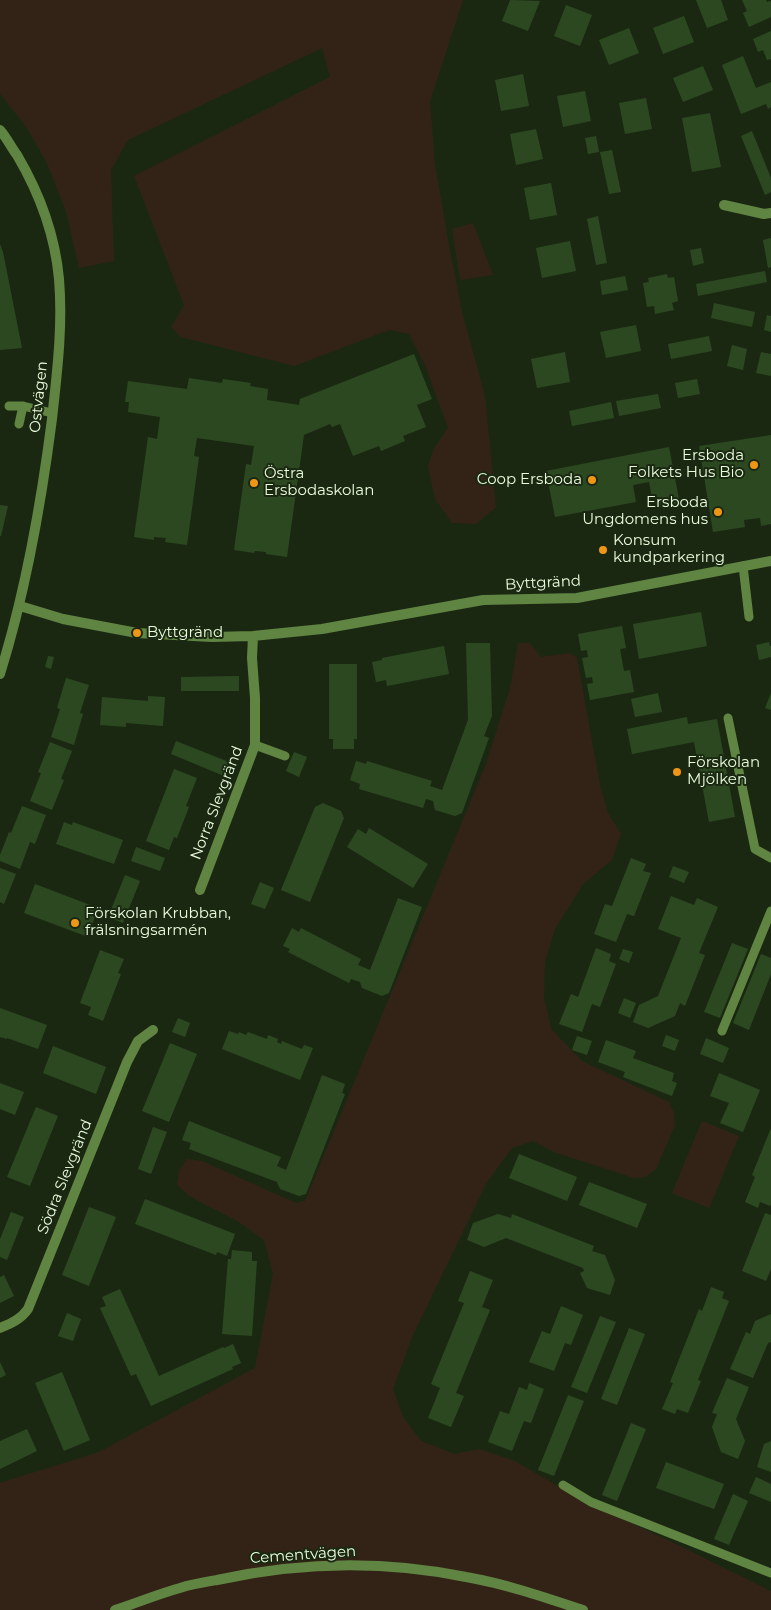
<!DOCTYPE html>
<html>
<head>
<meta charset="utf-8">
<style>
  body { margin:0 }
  canvas { display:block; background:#1a2812 }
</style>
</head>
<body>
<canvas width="771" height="1610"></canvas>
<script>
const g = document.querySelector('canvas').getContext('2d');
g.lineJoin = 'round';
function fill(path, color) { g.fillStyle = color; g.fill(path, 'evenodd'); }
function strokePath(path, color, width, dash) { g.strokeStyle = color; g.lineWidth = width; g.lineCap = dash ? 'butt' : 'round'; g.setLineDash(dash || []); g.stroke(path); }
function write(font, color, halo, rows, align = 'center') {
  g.font = font + ' Montserrat,sans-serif'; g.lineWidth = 4; g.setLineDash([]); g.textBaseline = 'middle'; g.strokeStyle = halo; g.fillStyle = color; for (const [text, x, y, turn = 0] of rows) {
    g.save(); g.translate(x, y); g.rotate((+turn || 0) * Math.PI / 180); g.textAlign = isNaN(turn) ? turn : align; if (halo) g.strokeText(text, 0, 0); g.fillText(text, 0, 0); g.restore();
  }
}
fill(new Path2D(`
  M0 0H463L430 101 435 165 448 240 462 312 485 396 496 507 476 524 452 523 435 499 428 466 434 448 448 428 425 365 409 334 389 330 294 366 181 337 171 327 184 305 134 176 330 77 322 48 128 140 111 170 114 261 79 268 66 211 46 161 25 125 0 94Z
  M473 223 493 275 460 280 452 229Z
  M518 643H530L541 657 570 653 577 658 600 785 608 813 621 834 612 860 583 884 555 929 545 962 544 997 551 1029 582 1061 669 1102 674 1113 675 1125 656 1169 646 1177 634 1178 554 1152 533 1141 512 1148 487 1182 412 1337 393 1389 403 1417 421 1441 455 1454 479 1449 515 1461 580 1499 680 1546 771 1591V1610H0V1483L99 1452 255 1368 273 1274 264 1240 239 1222 189 1196 177 1185 179 1171 187 1159 202 1161 296 1203 305 1201 486 764 510 688Z
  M702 1121 739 1136 709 1208 672 1193Z`), '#322316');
fill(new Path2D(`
  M510 0 540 1 528 31 502 21Z
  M696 0H721L728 20 707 28Z
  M742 0H766L767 2 771 1V17L749 27 743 13 747 11Z
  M566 5 592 15 580 46 554 36Z
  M684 16 694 42 663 54 653 28Z
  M629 28 639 53 609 65 599 40Z
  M771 31V59L767 60 763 50 758 52 753 39Z
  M743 56 756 88 771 82V107L768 109 766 104 741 114 722 65Z
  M703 66 713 90 683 102 673 78Z
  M523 74 529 106 501 111 495 80Z
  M585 91 591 121 563 127 557 96Z
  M646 98 652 129 625 134 619 103Z
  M710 113 721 167 692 172 682 118Z
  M536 129 543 159 516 165 510 134Z
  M752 131 771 178V192L765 195 741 136Z
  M596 136 599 152 588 154 585 138Z
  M612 150 621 192 609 194 600 152Z
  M551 183 557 215 530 220 524 188Z
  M598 216 607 263 596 265 587 219Z
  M771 238V267L768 268 763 240Z
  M570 241 576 271 542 278 536 248Z
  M0 244 3 252 22 348 0 350Z
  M701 248 704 263 693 266 690 250Z
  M765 271 767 282 698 296 696 284Z
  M667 274 668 278 674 277 678 301 672 303 674 310 655 314 654 306 647 307 643 283 649 282 648 278Z
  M625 276 628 290 602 295 600 281Z
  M714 303 755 312 752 327 711 318Z
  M767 315 771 316V332L764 330Z
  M636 325 641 351 606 358 600 332Z
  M709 336 712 351 671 359 668 344Z
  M732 345 747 349 743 370 727 366Z
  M565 352 570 382 537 388 531 359Z
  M761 352 771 354V376L756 373Z
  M414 354 432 399 417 405 426 427 403 436 405 441 381 451 379 446 353 456 340 424 332 427 330 424 304 435 287 557 266 554V552L255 551 254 553 234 550 246 464 251 465 254 446 197 438 194 456 199 457 187 545 165 542 166 538 154 537V540L134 537 148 437 157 439 160 417 128 412 129 402H125L128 381 187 389 189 378 222 383 223 379 251 383 250 386 268 389 267 400 299 405 300 399Z
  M697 379 700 394 678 398 675 383Z
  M658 394 661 408 619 416 616 401Z
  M611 402 614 418 572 426 569 411Z
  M771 435V524L761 526 760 518 744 520 745 527 713 532 699 446Z
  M669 447 680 504 654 508 649 482 633 485 636 502 555 517 546 471Z
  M0 505 8 506 1 536H0Z
  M701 612 707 646 639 659 633 624Z
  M622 626 626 648 620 649 624 671 630 670 634 692 590 700 587 684 593 683 592 677 586 678 582 658 588 657 587 650 581 651 578 634Z
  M769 642 770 646H771V657L759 660 756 645Z
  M466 643H490L492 716 484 736 489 738 462 813 455 816 435 810 433 801 426 799 423 808 359 789 360 784 350 780 356 761 366 764 367 761 432 781 430 786 442 790 468 720Z
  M444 646 449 674 387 686 386 680 376 682 372 662 382 660V658Z
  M48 656 54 657 51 669 45 667Z
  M329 664H357V739H354V749H333V739H329Z
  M239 676V691H181V677Z
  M66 678 89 685 80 713 83 714 74 745 51 737 60 709 57 708Z
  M658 693 662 712 635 717 631 699Z
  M771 693V710L765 708Z
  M148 696 165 697 163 726 126 723V727L100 725 102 697 148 701Z
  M687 717 688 724 717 719 735 817 709 822 694 742 632 754 627 729Z
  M176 741 229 762 224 776 171 754Z
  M50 742 72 751 61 779 64 780 52 810 30 801 41 773 38 772Z
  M294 752 307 757 299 777 286 771Z
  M174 769 197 778 186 806 189 807 177 838 174 837 169 850 146 841Z
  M323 803 341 811 344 818 310 902 281 890 315 807Z
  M22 806 46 815 35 844 30 842 20 869 0 861V855L9 832 11 833Z
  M64 822 72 825 73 822 123 840 114 864 56 844Z
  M369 828 428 864 413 888 347 847 358 829 366 834Z
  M136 847 165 858 160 871 131 861Z
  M631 858 646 864 643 871 651 873 634 916 627 914 616 942 594 934 605 904 612 906Z
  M673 866 689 872 684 883 669 877Z
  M0 868 16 874 4 904 0 902Z
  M125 875 140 881 123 923 108 917Z
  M260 882 274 888 265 909 251 904Z
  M35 884 98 908 88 937 24 913Z
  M671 896 694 905 697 898 718 907 699 953 705 955 685 1006 680 1003 675 1016 648 1028 633 1022 639 1005 658 996 681 938 658 929Z
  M398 898 422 907 389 993 382 996 362 988 360 982 351 979 349 983 288 952 290 949 283 946 292 928 299 932 301 928 361 959 358 965 370 970Z
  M732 943 748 949 720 1018 704 1012Z
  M596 948 611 954 609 961 616 964 600 1007 592 1004 582 1032 559 1024 571 994 578 997Z
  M623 949 633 952 629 963 619 959Z
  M100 950 124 959 118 973 121 974 103 1021 88 1015 91 1007 80 1003Z
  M761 954 771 958V974L749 1030 733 1023Z
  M624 998 636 1003 630 1018 618 1013Z
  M0 1008 47 1025 38 1049 7 1038V1039L0 1037Z
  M178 1018 190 1023 185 1037 172 1032Z
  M229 1031 238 1034 239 1032 246 1035 248 1032 267 1039 268 1035 278 1039 277 1042 281 1044 282 1041 302 1049 304 1045 313 1048 300 1080 222 1049Z
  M666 1035 679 1040 675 1051 662 1046Z
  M577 1036 592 1041 587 1055 572 1050Z
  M706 1038 729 1048 723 1063 700 1054Z
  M606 1040 636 1051 633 1058 674 1073 672 1081 677 1083 672 1096 623 1077 625 1072 598 1062Z
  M170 1043 197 1054 169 1122 142 1111Z
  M53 1046 106 1067 96 1094 43 1073Z
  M719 1073 760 1090 743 1132 720 1123 729 1103 710 1096Z
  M322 1075 345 1084 342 1093 345 1094 306 1194 299 1196 280 1189 277 1182 189 1149 191 1143 182 1140 189 1121 281 1157 277 1166 286 1170Z
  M0 1083 24 1092 15 1115 0 1109Z
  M36 1107 58 1116 30 1186 7 1177Z
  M153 1127 167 1132 151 1174 138 1169Z
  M771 1128V1204L770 1206 760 1202 758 1208 745 1202 755 1177 752 1175Z
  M519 1154 577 1177 567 1201 509 1178Z
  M589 1182 647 1204 637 1228 579 1205Z
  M145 1199 235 1234 227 1256 217 1252 216 1255 135 1224Z
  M89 1207 116 1217 89 1286 62 1275Z
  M11 1212 24 1217 7 1260 0 1257V1239Z
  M765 1213 771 1215V1269L766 1281 742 1271Z
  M498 1214 511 1218 512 1214 594 1246 592 1251 605 1255 615 1280 610 1295 587 1288 580 1273 584 1271 583 1268 506 1238 484 1247 467 1240 473 1223Z
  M232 1250 252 1252V1261H257L252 1336 222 1334 228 1259H231Z
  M470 1271 493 1280 482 1307 490 1310 456 1393 464 1396 451 1427 428 1418 440 1388 431 1384 464 1303 458 1301Z
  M4 1275 14 1296 0 1303V1277Z
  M711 1287 724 1292 722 1298 729 1301 698 1380 701 1381 688 1413 677 1409 675 1414 662 1409 673 1383 670 1382 699 1309 702 1311Z
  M120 1289 159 1376 223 1347 224 1348 233 1344 241 1363 232 1367 233 1369 151 1406 136 1374 131 1376 100 1308 106 1306 102 1297Z
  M561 1306 583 1315 571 1345 565 1343 554 1371 529 1362 542 1331 550 1334Z
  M67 1313 81 1319 73 1341 58 1336Z
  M771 1314V1342L768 1343 753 1378 730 1369 746 1332 750 1334 755 1321Z
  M600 1316 616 1322 587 1393 571 1387Z
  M629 1328 645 1334 617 1405 601 1399Z
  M0 1362 6 1375 0 1378Z
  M62 1372 90 1440 64 1451 35 1383Z
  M727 1378 749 1387 736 1419 745 1441 738 1459 721 1452 712 1427 717 1414 712 1413Z
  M529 1383 544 1389 531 1423 524 1421 512 1451 488 1442 500 1411 509 1414 519 1387 527 1390Z
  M568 1395 584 1401 554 1476 538 1470Z
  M631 1423 646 1429 617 1501 602 1495Z
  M27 1429 37 1451 0 1469V1441Z
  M771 1441V1472L757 1467 764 1444Z
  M666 1462 724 1484 714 1509 656 1488Z
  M756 1477 771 1484V1502L749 1493Z
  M733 1494 748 1501 729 1545 714 1539Z`), '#2c4820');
strokePath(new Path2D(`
  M9 406H23L52 413
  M19 424 23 406
  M743 566 749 617
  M728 718 755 849 771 858
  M255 745 285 756
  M722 1031 771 911
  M563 1485 591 1502 771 1573`), '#608441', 9);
strokePath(new Path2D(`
  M0 130C7 138 11 147 17 155 40 194 55 235 59 279 63 326 57 373 52 419 41 505 26 591 0 674
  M724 205 764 214 771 213
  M20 606 63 619 137 633 212 637 253 636 322 629 483 600 577 598 771 561
  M200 890 255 745V698L252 658 253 636
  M0 1328C12 1323 21 1319 28 1309L127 1062 138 1041 153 1030
  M115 1610C137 1603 158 1594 180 1588 192 1584 205 1582 217 1580 299 1562 383 1560 466 1577 506 1584 544 1597 583 1610`), '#608441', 10);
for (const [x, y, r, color] of [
  [754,465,5,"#ee9717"],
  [592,480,5,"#ee9717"],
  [254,483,5,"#ee9717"],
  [718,512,5,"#ee9717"],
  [603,550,5,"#ee9717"],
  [137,633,5,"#ee9717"],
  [677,772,5,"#ee9717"],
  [75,923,5,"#ee9717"]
]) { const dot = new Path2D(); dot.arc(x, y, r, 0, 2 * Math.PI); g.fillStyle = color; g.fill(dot); strokePath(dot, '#1a2812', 2); }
write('15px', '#e9fcdc', '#1a2812', [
  ["Ostvägen",39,397,-84],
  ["Byttgränd",543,583,-3],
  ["Norra Slevgränd",217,803,-69],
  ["Södra Slevgränd",65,1177,-68],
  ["Cementvägen",303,1555,-4]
]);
write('15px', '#e9fcdc', '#1a2812', [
  ["Ersboda",744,456,"right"],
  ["Folkets Hus Bio",744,473,"right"],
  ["Östra",264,474],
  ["Ersbodaskolan",264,491],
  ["Coop Ersboda",582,480,"right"],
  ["Ersboda",708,503,"right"],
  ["Ungdomens hus",708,520,"right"],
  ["Konsum",613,541],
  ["kundparkering",613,558],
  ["Byttgränd",147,633],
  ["Förskolan",687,763],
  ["Mjölken",687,780],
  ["Förskolan Krubban,",85,914],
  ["frälsningsarmén",85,931]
], 'left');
</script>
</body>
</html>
